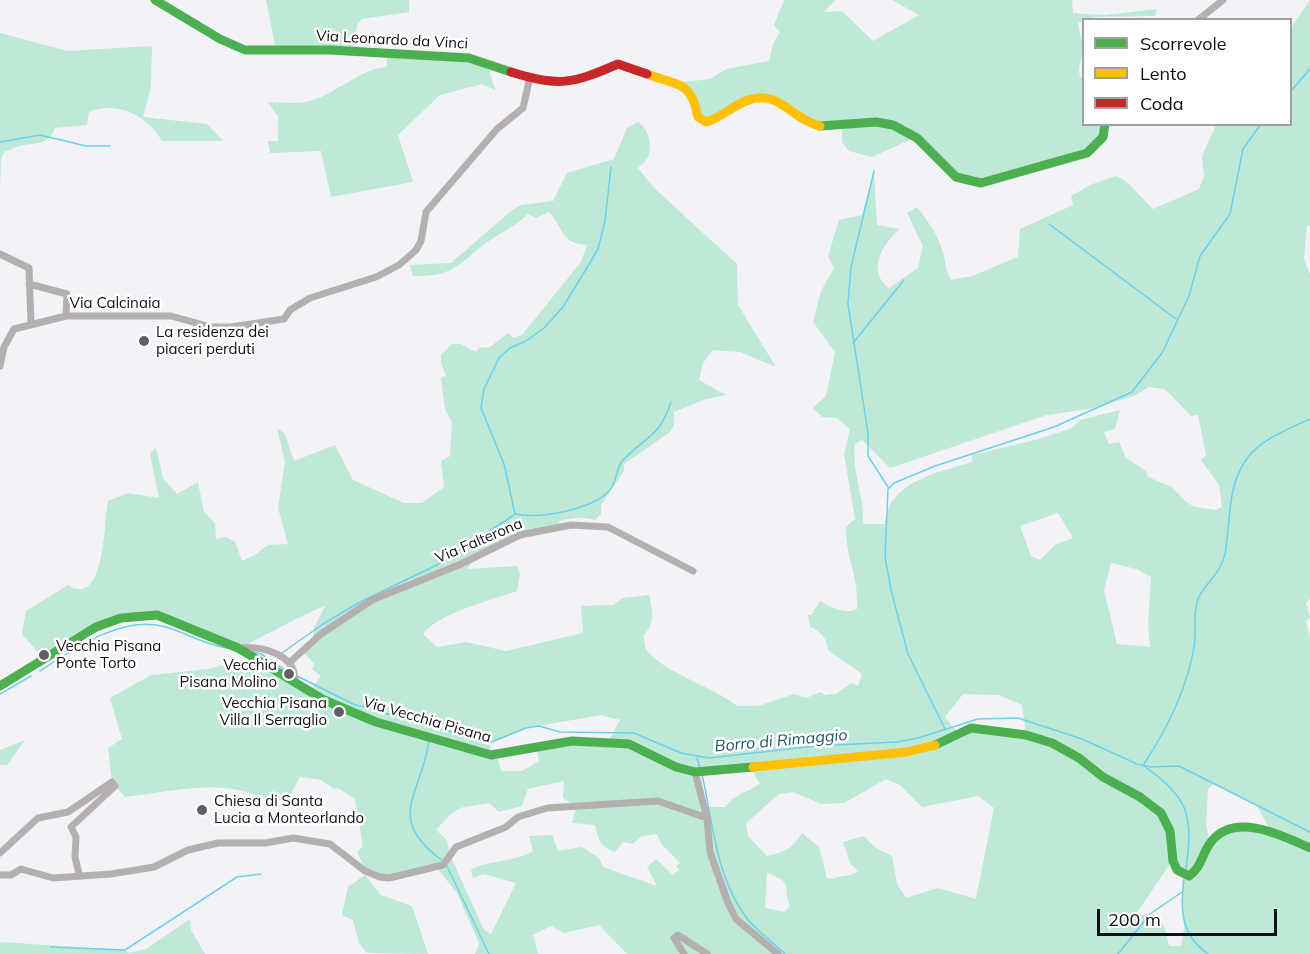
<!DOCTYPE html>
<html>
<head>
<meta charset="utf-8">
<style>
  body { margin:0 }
  #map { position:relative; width:1310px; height:954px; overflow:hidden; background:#f3f2f7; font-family:Mulish,sans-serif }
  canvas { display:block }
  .legend { position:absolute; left:1082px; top:18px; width:210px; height:108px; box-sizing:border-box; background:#fff; border:2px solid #a09fa3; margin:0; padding:8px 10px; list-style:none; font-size:18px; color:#120f18 }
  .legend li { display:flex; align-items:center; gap:12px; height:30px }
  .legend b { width:30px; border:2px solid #a09fa3 }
  .scale { position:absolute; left:1097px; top:909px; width:180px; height:27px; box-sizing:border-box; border:3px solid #120f18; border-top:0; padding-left:8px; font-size:18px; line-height:21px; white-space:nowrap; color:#120f18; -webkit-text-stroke:4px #fff; paint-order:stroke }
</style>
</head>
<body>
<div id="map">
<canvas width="1310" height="954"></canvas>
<ul class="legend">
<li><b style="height:8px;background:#4caf50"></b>Scorrevole</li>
<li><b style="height:8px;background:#ffc107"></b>Lento</li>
<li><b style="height:8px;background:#c62828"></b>Coda</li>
</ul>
<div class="scale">200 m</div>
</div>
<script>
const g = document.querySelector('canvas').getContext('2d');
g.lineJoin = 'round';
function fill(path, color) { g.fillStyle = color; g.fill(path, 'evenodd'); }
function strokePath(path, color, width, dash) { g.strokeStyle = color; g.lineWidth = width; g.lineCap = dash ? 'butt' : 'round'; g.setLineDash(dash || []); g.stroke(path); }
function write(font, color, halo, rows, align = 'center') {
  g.font = font + ' Mulish,sans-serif'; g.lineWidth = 5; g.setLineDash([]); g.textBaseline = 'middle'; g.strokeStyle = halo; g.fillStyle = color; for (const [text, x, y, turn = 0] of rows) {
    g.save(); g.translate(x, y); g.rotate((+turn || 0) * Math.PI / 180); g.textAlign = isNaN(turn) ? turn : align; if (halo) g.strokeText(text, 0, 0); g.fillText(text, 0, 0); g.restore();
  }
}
fill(new Path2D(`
  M266 0H409V12L362 19 357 25 353 51 276 50Z
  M784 0H835L824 12 842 11 873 41 919 15 892 0H1072L1073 13 1104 15 1157 9 1155 16 1095 17 1078 23 1083 49 1079 69 1080 77 1083 78 1084 124 1105 125 1089 151 987 184 955 176 916 137 872 157 849 151 842 142V127L797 117 762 97 702 121 694 97 676 83 710 79 726 69 769 61 773 44 780 32 774 25Z
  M1310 0V226H1307L1304 258 1310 275V599L1306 603 1310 617 1306 622 1310 638V954H627L599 925 564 933 551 926 533 935 538 954H475L479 943 457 893 437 868 389 878 365 871 357 851 363 847 355 799 338 788 334 789 321 780 300 777 287 801C267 802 251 791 232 789 197 784 160 793 125 797L112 782 108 748 122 739 110 698 151 675 208 669 245 660 310 691 321 676 312 669 315 665 302 650 312 642 314 628 325 606C295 617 269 635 238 648L168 617 121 618 44 659 22 634 26 611 68 585C105 610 104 520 108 501L128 493 159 498 150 454 156 447 163 478 177 494 198 482 204 512 215 523 216 539 226 537 235 542 242 561 255 555 268 545 288 544 278 508 285 462 277 428 285 434 294 461 335 445 353 480 404 503H422L444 487 441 461 450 456 452 422 445 410 441 378 446 376 441 363V355L452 344H461L476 352 479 348 490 347 508 333 513 338 522 335 581 262 587 245C559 243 565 229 549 212L536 218 528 214C513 229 498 233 482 246 456 267 450 277 413 276L410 265 451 263 511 211 521 205 553 201 567 173 614 159 627 128 638 122C648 128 653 146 648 157 646 161 641 165 638 168L653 187 737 264 738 305 776 367 740 352 713 350 703 363 699 380 726 395 706 399 674 412V425L670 432 624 464V471L601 505V514L595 520C583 516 572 518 559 521V526C527 533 487 540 467 569L517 566 520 574 517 591C492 600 438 613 423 634L437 647 466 642 506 651 583 633 581 606 613 605 623 598 649 595C653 612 655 622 644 635 644 639 644 645 646 649 660 671 714 687 737 706H758L794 694 806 698 820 692 825 695 837 693 852 683 858 686 862 674 828 650C828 640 820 630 810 627L808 615H811L820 601C832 607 843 615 857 609 859 575 845 557 846 527L855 519 844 454 850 429 837 418 822 417 813 408 826 396 835 352 813 322 821 291 834 268 828 256 839 220 862 215 874 171 877 225 899 229C884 244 865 270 889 288L918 268 923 246 907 213 917 207C927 220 939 236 943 253 946 263 945 270 951 280L972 276 1018 257 1020 229 1073 205 1071 196 1090 185 1116 176 1127 182 1153 209 1199 189 1204 176 1202 156 1216 125 1290 124 1291 28ZM1149 387 1165 389 1191 416 1198 415 1206 455 1201 460 1219 485 1222 507 1216 510 1195 507 1186 502 1172 487 1148 477 1146 471 1126 458 1119 442 1109 444 1104 432 1115 429 1120 410 1080 420 1072 428 1035 440 972 455V462C939 472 887 482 885 524H863C865 497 851 471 855 444L862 440 890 468 1047 415 1095 408 1136 395ZM1058 513 1073 538 1055 545 1040 560 1031 556 1020 526ZM1111 563 1136 569 1151 577 1148 624 1150 647 1117 644 1104 590ZM963 694 999 695 1022 705 1026 734 971 728 959 734 945 717ZM601 715 620 720 608 742 537 747 539 761 522 771H501L497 755H491L490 743 526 728ZM750 767 760 784 732 799 725 807H703L695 772ZM886 779 900 785 922 807 978 796 994 808 976 899 938 888 906 898 897 884 892 856 876 848 863 836 843 842 850 863 858 871C850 878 841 874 832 879L827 878 819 847 802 833C793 849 784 852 767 856L748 836 746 823 779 794 793 792 821 804 844 803ZM564 781 563 798 576 807 572 823 595 825C598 839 601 848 615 852L623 842 632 844 642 836 657 834 662 845 680 863 676 866 679 870 673 875 656 859 647 867 657 886 603 867 599 858 582 847 558 851 552 835 529 836 533 851C519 861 484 861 471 870L473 878 484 874 516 883 491 934 484 930 450 855 447 840 436 830C460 803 456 809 489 803L499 812 522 806 528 789ZM1214 784 1256 804 1271 832 1226 830 1210 844 1206 824 1208 789ZM1172 861 1188 876 1182 880 1184 928 1181 946H1169C1164 919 1162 917 1136 914ZM767 873C796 884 781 885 790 906L784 912 765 908Z
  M0 33 68 51 152 46 151 87 143 117 207 124 223 141H162C148 116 118 100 89 112L87 125 55 128C49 144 38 143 23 145 17 146 10 150 4 152L1 159 0 193Z
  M387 53 487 62 495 90 482 84 440 95 398 135 413 182 331 197 321 151 270 153 268 141H278V117L268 102C279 102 294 104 306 102 334 96 361 68 387 67Z
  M25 740 7 765H0V750Z
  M365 875 381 895 412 906 428 954 367 953 359 943 353 920 342 915 348 887Z
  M190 919 191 930 205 954H0V942L125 950 128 953 146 949Z`), '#bee9d7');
strokePath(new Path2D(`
  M1290 92 1310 69
  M0 142 40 135 86 146H110
  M874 171 851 267 848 304 868 433V456L888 487
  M1049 224 1176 319
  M853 343 904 280
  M515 514 504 464 481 408 484 389 499 358 510 348 526 341 544 328 563 307 588 266 598 249 605 221 611 167
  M516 514C539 519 591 510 609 491 618 482 615 466 625 458 648 435 660 436 671 402
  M253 652 261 654 290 673
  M282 653 323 624 360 602 437 565 514 515
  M40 671C74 649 123 614 166 627 187 633 205 645 227 648
  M297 676 353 704 489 743 526 728 539 726 560 732 634 733 681 753 709 758 815 746 897 742 918 738 978 719 1018 718 1082 739 1137 764 1151 767 1179 766 1310 832
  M0 694 31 676
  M945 729 908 654 891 590 885 557 888 489 894 483 935 466 1054 427 1132 392 1162 353 1189 296 1200 256 1230 214 1243 149 1261 124
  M429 741C421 796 384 818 443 861
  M697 758 700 768
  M1144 764C1167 729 1187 689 1194 647 1197 631 1192 612 1199 597 1207 581 1221 573 1225 554 1231 522 1226 486 1248 457 1261 440 1290 428 1310 419
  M1144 766C1190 799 1193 815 1186 869
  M702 775C714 825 715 877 748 920 758 932 774 943 785 954
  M446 864 489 954
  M1184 879C1180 910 1181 935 1208 954
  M50 947 125 950 237 877 261 874
  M1118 954 1150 914 1182 892`), '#6cd0ed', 1.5);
strokePath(new Path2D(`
  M1198 20 1223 0
  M0 254 29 268 31 324
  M29 284 67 294 66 316
  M0 366 4 347 14 329 66 316H171L211 327H231L284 319 290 310 310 298 376 277 399 265 416 250 421 241 426 212 497 129 523 108 530 77
  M238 648C261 646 296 653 295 682
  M289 663 321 634 372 600 461 564 520 535 571 525 608 527 693 571
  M695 772 707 818 710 852 728 903 736 919 778 954
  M0 853 38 818 68 812 112 782 115 786 71 827 76 837 75 857 79 874
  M0 875H11L21 869 53 878 111 874 154 867 188 850 218 843H265L293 838 330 844 365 871 380 877 389 878 443 865 456 847 506 827 518 817 547 808 658 801 707 818
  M684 954 674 938 678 935 707 954`), '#b4b0b0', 7);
strokePath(new Path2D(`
  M155 0 220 39 245 50H330L469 58 511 72
  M820 126 876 122 893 125 917 138 956 177 981 183 1087 153 1103 137 1105 124
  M0 686 96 627 121 618 157 615 238 648 324 700 376 722 491 755 572 741 629 744 676 767 695 772 753 767
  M935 745 971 728 1026 735 1052 743 1079 758 1103 777 1140 797 1161 813 1170 831 1173 861 1177 870 1189 876C1202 867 1202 853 1211 842 1235 811 1283 836 1310 848`), '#4caf50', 9);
strokePath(new Path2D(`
  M647 74C679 86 691 81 698 117L706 122C723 117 735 103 752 99 779 91 795 121 820 126
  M753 767 907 752 935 745`), '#ffc107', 9);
strokePath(new Path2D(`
  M511 72C559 87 572 84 618 64L647 74`), '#c62828', 9);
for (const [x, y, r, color] of [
  [144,341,6,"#615e66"],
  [44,655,6,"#615e66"],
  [289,674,6,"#615e66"],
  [339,712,6,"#615e66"],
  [202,810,6,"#615e66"]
]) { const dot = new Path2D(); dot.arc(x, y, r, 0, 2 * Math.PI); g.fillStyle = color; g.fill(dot); strokePath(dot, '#fff', 2); }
write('15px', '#120f18', '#fff', [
  ["Via Leonardo da Vinci",392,40,3],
  ["Via Calcinaia",115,303],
  ["Via Falterona",479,541,-23],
  ["Via Vecchia Pisana",427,720,16]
]);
write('15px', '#120f18', '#fff', [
  ["La residenza dei",156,332],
  ["piaceri perduti",156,349],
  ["Vecchia Pisana",56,646],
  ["Ponte Torto",56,663],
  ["Vecchia",277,665,"right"],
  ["Pisana Molino",277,682,"right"],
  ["Vecchia Pisana",327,703,"right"],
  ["Villa Il Serraglio",327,720,"right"],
  ["Chiesa di Santa",214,801],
  ["Lucia a Monteorlando",214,818]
], 'left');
write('italic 16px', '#1f5667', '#fff', [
  ["Borro di Rimaggio",781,741,-5]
]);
</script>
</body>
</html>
